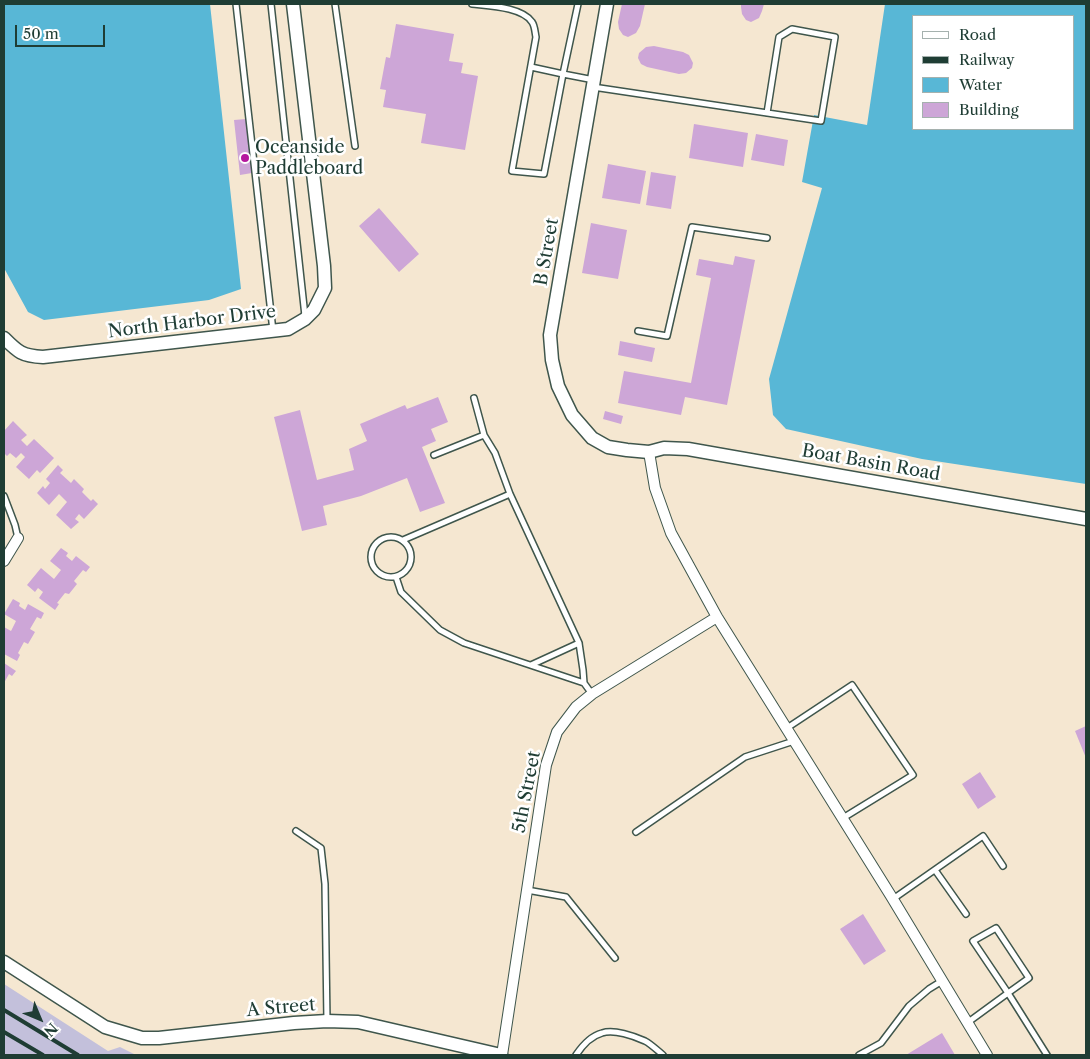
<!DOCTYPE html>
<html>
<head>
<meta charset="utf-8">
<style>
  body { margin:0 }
  #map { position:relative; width:1090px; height:1059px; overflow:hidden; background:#f5e7d1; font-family:"Libre Caslon Text",serif }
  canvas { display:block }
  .frame { position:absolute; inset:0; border:5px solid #1f3d34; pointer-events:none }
  .legend { position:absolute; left:912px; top:15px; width:162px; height:115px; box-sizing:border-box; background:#fff; border:1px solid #a5b1ae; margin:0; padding:6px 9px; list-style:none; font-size:15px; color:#1f3d34 }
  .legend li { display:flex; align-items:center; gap:10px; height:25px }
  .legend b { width:25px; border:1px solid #a5b1ae }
  .north { position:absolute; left:15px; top:994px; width:50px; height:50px; -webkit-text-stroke:4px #fff; paint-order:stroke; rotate:135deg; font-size:14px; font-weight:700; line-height:20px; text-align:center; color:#1f3d34 }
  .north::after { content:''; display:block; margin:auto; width:18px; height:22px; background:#1f3d34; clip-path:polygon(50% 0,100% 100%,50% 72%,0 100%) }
  .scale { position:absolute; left:15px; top:25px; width:90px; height:22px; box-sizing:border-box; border:2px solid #1f3d34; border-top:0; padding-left:6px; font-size:15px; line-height:18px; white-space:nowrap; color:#1f3d34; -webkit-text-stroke:4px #fff; paint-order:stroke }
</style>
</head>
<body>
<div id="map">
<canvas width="1090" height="1059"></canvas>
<div class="frame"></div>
<ul class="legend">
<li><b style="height:6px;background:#fff"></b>Road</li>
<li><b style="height:6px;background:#1f3d34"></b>Railway</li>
<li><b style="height:14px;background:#58b7d6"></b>Water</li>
<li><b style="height:14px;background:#cda6d7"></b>Building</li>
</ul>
<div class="north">N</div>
<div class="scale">50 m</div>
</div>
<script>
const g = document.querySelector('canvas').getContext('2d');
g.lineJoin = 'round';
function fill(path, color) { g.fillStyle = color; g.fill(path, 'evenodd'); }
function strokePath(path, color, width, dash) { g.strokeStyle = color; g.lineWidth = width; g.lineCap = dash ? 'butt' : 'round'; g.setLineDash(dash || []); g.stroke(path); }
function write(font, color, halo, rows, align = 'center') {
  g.font = font + ' "Libre Caslon Text",serif'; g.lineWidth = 5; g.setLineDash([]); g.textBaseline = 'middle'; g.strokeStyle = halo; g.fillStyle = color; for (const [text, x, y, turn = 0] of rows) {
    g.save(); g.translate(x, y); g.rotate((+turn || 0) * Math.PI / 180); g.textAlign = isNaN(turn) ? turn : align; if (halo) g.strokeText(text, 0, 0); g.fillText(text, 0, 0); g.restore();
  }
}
fill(new Path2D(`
  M4 984 108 1051 120 1047 136 1055H4Z`), '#c3c0db');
fill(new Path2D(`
  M4 4H210L241 289 209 300 44 320 28 312 4 268Z
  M885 4H1086V484L922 459 786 429 773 415 769 379 822 188 802 182 814 115 867 125ZM914 16H1074V129H914Z`), '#58b7d6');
fill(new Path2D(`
  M622 4H645L640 26 636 33 628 37 623 35 619 29 618 22Z
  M741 4H764L762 11 759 18 751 22 746 20 742 14 741 7Z
  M396 24 454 34 449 61 463 63 461 73 478 76 465 150 421 143 426 114 383 107 386 90 380 89 386 57 390 58Z
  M654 46 683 52 689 55 693 63 692 68 686 73 679 74 647 67 641 64 638 58 639 53 646 47Z
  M246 119 252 173 240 175 234 120Z
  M694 124 748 133 743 167 689 158Z
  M756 134 788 140 784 166 751 160Z
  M608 164 646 171 640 204 602 198Z
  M651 172 676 176 671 209 646 205Z
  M379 208 419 254 399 272 359 226Z
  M591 223 627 230 618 279 582 273Z
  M735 256 755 260 727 405 685 397 681 415 618 403 624 371 691 383 711 278 696 275 699 259 733 265Z
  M620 341 655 348 652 362 618 355Z
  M438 397 448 422 431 429 436 441 422 447 445 503 420 512 407 478 361 496 323 506 327 525 302 531 274 417 300 410 317 480 354 470 349 449 367 441 360 424 405 405 407 409Z
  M605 411 623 416 621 424 603 419Z
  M13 421 27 435 21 440 27 446 34 439 54 458 40 473 37 470 29 479 16 467 25 457 21 453 16 458 10 453 7 456 4 453V431Z
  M58 465 63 470 60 473 71 483 74 479 84 489 82 492 91 501 93 499 98 504 84 519 79 514 75 519 79 522 71 529 56 515 67 502 59 494 49 505 37 493 43 486 45 489 50 483 46 479Z
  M61 548 68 553 66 556 72 561 76 556 90 567 86 572 83 570 74 581 77 584 69 594 65 593 57 603 59 604 55 610 39 598 43 592 38 588 35 592 27 585 41 568 54 579 61 570 50 561Z
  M13 599 20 603 19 606 25 610 28 604 44 613 41 619 37 617 30 629 35 632 28 644 24 642 18 653 20 655 17 661 4 654V627L11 631 16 621 4 614Z
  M4 663 16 671 12 676 9 674 4 683Z
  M1086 726V758L1075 731Z
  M980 772 996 797 978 809 962 784Z
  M863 914 886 951 864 965 840 929Z
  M942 1033 955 1055H906Z`), '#cda6d7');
const service = new Path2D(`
  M236 4 273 331
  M271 4 305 316
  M335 4 355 146
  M472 4C489 6 522 7 532 22 535 26 535 33 536 37L512 171 544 174 563 74 594 80
  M531 67 563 74 578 4
  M593 87 821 121 835 37 792 29 779 37 767 113
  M638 331 667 336 692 227 767 238
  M474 398 484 435 495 453 510 494 579 643 583 670 584 683 592 694
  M434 455 484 435
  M4 496 15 525 18 538
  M371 557a20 20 0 1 1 40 0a20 20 0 1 1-40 0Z
  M403 540 510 494
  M396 577 401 592 440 630 464 643 584 683
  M531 665 579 643
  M787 728 852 685 913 775 843 818
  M296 831 321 848 325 884 327 1021
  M636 832 745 757 794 741
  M935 870 966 914
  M527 890 566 897 615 958
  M893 899 983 836 1003 866
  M967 1023 1008 993 973 941 996 928 1029 978 1008 993 1047 1055
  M576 1055C582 1046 591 1036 602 1033 614 1029 634 1036 645 1041 651 1044 658 1051 663 1055
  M859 1055 881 1043 909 1006 929 989 942 981`);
const minor = new Path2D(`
  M649 452 655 488 671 533 717 617 891 896 987 1055
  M4 561 18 538
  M502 1055 546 765 557 732 576 707 592 694 717 617`);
const tertiary = new Path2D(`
  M607 4 550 335 552 360 558 386 572 415 592 438 608 447 627 450 649 452 664 448 688 449 1086 519
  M4 338C18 352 22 356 43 357L288 329 305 319 314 310 325 288 324 266 293 4
  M4 962 105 1027 142 1038H159L294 1023 327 1021 358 1022 501 1055`);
strokePath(service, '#3f564c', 8);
strokePath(minor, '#3f564c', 12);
strokePath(tertiary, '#3f564c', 15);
strokePath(service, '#fff', 5);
strokePath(minor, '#fff', 10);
strokePath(tertiary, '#fff', 12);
strokePath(new Path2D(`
  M4 1010 78 1055
  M4 1032 43 1055`), '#1f3d34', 4);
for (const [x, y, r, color] of [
  [245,158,5,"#b5179e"]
]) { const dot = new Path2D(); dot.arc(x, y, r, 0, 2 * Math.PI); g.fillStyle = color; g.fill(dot); strokePath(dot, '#fff', 2); }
write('18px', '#1f3d34', '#fff', [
  ["Oceanside",255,148],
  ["Paddleboard",255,169]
], 'left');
write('18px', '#1f3d34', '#fff', [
  ["B Street",547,252,-80],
  ["North Harbor Drive",192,322,-7],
  ["Boat Basin Road",871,463,10],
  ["5th Street",527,792,-79],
  ["A Street",281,1008,-5]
]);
</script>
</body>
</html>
